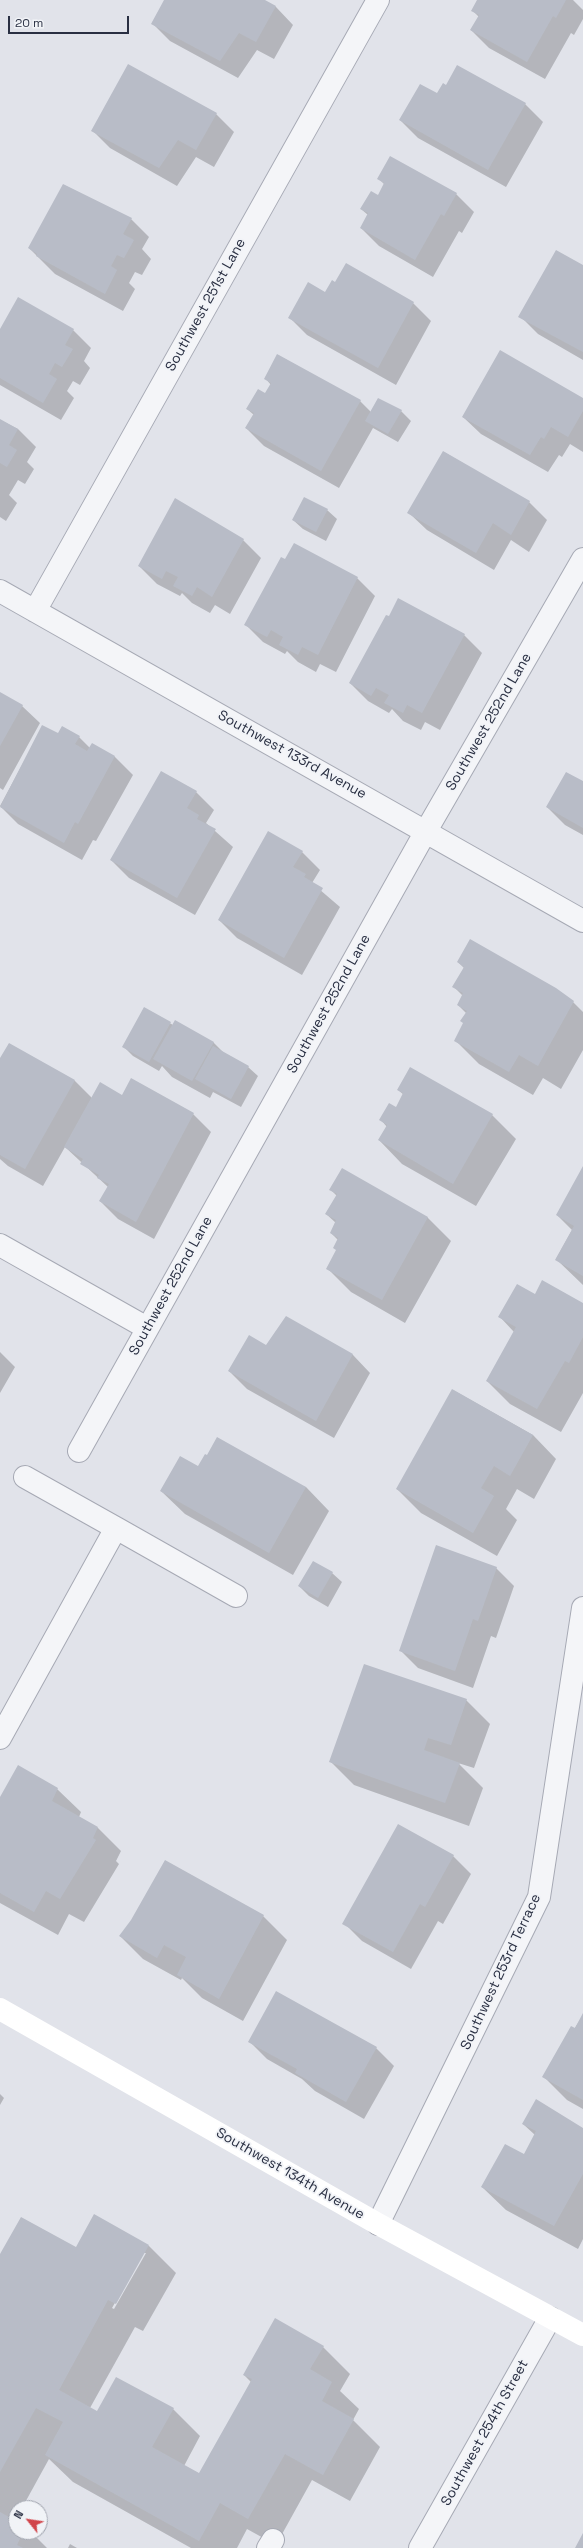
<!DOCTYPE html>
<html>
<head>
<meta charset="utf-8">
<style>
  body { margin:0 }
  #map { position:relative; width:583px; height:2548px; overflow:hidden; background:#e1e3ea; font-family:"Space Grotesk",sans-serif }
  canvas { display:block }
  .north { position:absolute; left:8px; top:2500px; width:40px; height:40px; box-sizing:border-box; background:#f1f3f7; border:1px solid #a1a5af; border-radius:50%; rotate:300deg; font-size:11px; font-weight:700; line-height:16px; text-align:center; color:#292f42 }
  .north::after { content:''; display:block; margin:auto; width:14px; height:18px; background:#d1444a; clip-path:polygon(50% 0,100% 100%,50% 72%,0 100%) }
  .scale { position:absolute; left:8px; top:16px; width:121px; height:18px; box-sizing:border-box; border:2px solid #292f42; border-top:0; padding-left:5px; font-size:12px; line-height:14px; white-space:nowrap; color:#292f42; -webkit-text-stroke:3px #f1f3f7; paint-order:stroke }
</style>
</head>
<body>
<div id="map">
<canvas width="583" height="2548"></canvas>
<div class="north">N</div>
<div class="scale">20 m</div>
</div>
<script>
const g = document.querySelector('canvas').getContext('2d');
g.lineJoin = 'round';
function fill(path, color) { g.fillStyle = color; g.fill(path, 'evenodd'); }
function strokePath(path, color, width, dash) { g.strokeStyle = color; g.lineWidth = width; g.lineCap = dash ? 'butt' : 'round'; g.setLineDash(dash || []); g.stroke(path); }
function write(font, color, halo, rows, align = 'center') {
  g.font = font + ' "Space Grotesk",sans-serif'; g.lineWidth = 3.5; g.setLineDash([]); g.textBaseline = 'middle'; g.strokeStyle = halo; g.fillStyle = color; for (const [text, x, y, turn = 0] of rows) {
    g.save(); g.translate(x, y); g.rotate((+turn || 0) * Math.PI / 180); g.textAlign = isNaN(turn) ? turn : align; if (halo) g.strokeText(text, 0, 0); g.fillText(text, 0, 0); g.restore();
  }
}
fill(new Path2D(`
  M165 0H263L276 7 293 25 274 59 257 50 238 78 170 41 152 23Z
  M478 0H573L583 10V19L574 35 571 33 545 79 489 48 471 30 479 17 473 11Z
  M437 95 525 104 543 122 506 187 418 138 400 120Z
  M216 114 234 132 214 167 196 157 177 186 110 148 92 130Z
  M379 179 456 194 474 212 462 233 459 231 433 277 379 246 361 228 368 215 361 209 378 196 385 185Z
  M64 185 131 219 149 237 142 249 151 259 142 275 135 272 129 283 135 289 123 311 55 274 29 248Z
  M583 266V360L538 334 520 316Z
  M326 293 413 303 431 321 396 385 307 335 289 317Z
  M19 299 73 330 91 348 84 361 90 368 80 385 73 381 67 391 74 398 61 420 0 385V331Z
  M278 355 360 401 371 412 401 411 411 421 398 442 373 428 339 488 264 446 246 428 254 415 247 409 266 395 271 385 265 378Z
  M583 399V452L570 444 562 457 559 455 548 472 481 434 463 417Z
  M0 420 18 429 36 447 27 462 34 469 25 484 18 480 9 495 17 503 6 521 0 517Z
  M444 452 529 502 547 520 529 552 511 540 494 570 427 530 409 513Z
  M327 510 337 519 326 541 303 529 293 520Z
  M243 540 261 558 230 614 215 605 210 613 192 603 182 593 180 596 157 584 139 566Z
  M357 578 375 596 336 672 320 664 316 672 298 662 287 651 285 654 263 642 245 624Z
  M464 635 482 653 440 730 425 722 421 730 403 721 392 709 389 713 368 701 350 683Z
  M0 693 22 706 40 723 3 790 0 788Z
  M43 726 58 735 79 737 90 748 92 745 115 757 133 775 96 841 93 840 82 860 18 824 0 806Z
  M583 782V835L565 825 547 807Z
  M196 792 214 810 206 823 233 847 195 915 129 878 111 860Z
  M302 852 320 870 312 883 340 907 302 975 237 938 219 920Z
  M458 962 573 1002 583 1012V1050L561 1089 543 1078 533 1095 479 1064 455 1040 464 1024 466 1013 458 1005 463 996 454 987 464 968Z
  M144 1008 173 1025 213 1042 224 1053 248 1067 258 1076 241 1107 213 1092 210 1098 172 1077 162 1066 159 1071 133 1056 124 1047Z
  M9 1044 75 1081 92 1098 122 1096 193 1114 211 1132 154 1239 118 1219 100 1201 108 1187 65 1147 43 1186 8 1166 0 1159V1061Z
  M398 1090 492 1115 516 1139 476 1206 402 1164 379 1140 387 1127 381 1120 396 1108 404 1095Z
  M583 1168V1285L556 1259 572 1230 557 1215Z
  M330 1189 427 1217 451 1241 405 1323 351 1292 327 1268 337 1251 338 1240 331 1233 336 1223 326 1214 337 1196Z
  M535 1296 583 1304V1393L561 1432 510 1404 487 1381 514 1332 500 1317Z
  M286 1318 353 1355 370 1373 334 1438 247 1389 229 1371 266 1346Z
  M0 1352 15 1367 0 1393Z
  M453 1390 533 1435 556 1459 534 1499 517 1489 506 1509 517 1520 497 1556 421 1513 397 1489Z
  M198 1467 306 1487 329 1511 293 1575 185 1514 161 1491Z
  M496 1568 514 1586 496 1638 491 1636 473 1688 418 1668 400 1650Z
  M332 1573 342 1582 328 1607 309 1596 299 1586Z
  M466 1700 490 1724 474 1768 458 1763 483 1788 469 1826 354 1785 330 1761Z
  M57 1789 81 1812 79 1817 98 1828 121 1851 116 1861 119 1864 84 1922 69 1914 58 1935 0 1903V1799Z
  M453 1856 471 1874 443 1924 438 1921 411 1969 362 1941 344 1923Z
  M263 1916 287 1940 243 2021 202 1998 182 1978 181 1980 143 1959 120 1936Z
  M583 2015V2109L567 2100 544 2077Z
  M249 2041 376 2048 394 2066 364 2119 315 2091 302 2079 267 2059Z
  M0 2094 4 2098 0 2105Z
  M523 2124 583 2129V2239L578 2249 506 2210 482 2187 524 2155 535 2135Z
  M149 2246 176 2273 143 2331 135 2327 90 2408 98 2413 173 2409 200 2436 184 2466 200 2474 251 2382 244 2375 323 2347 350 2374 340 2391 359 2409 353 2420 380 2447 350 2501 312 2480 276 2545 247 2529 237 2548H191L73 2482 49 2459 22 2508H16L15 2521 16 2532H31L47 2548H0V2256L76 2249ZM143 2253H146L114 2309 112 2308Z
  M70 2544 77 2548H68Z`), '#0003');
fill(new Path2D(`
  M164 0H265L276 6 256 42 239 33 220 61 151 24Z
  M477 0H566L556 18 553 16 527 62 470 30 479 15 471 11Z
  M128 64 217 113 196 150 178 140 159 168 91 131Z
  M457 65 526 103 488 170 399 120 420 84 437 93 443 83 446 85Z
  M390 156 457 193 444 216 441 214 415 260 360 228 368 213 360 209 371 191 378 195 384 183 377 179Z
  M63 184 132 218 123 234 134 240 124 258 117 255 111 266 117 270 105 294 36 256 37 254 28 248Z
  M556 250 583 265V352L518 317Z
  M346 263 414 302 378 368 288 318 308 282 325 292 332 280 335 282Z
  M18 297 74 329 65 345 73 349 62 367 55 363 49 374 57 379 43 403 0 378V329Z
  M500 350 583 398V411L568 437 551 427 544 439 541 437 530 455 462 417Z
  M277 354 361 400 321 471 245 428 254 413 246 409 258 389 265 393 271 383 264 379Z
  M378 398 402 410 388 434 365 421Z
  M0 419 18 429 9 445 17 450 7 467 0 463Z
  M443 451 530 501 511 535 493 523 476 553 407 513Z
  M304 497 328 509 316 532 292 520Z
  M175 498 244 539 212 597 197 587 192 596 173 586 178 577 166 571 162 579 138 566Z
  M294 543 358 577 318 655 302 647 298 655 279 645 283 637 271 630 267 637 244 625 281 557 285 559Z
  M398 598 465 634 422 713 407 705 403 713 384 703 389 695 376 688 371 696 349 683 386 615 389 616Z
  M0 692 23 705 0 746Z
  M42 725 58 733 62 726 80 736 75 744 87 751 92 743 115 756 78 824 75 822 64 843 0 807Z
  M161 771 197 791 187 808 199 815 197 819 216 829 177 898 110 860Z
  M566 772 583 781V828L546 807Z
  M268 831 303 851 293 867 306 874 304 877 323 888 284 958 218 920Z
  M470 939 556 988 574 1001 538 1066 519 1055 509 1072 454 1041 463 1023 460 1021 467 1011 457 1005 463 993 452 987 464 967 457 962Z
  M144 1007 171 1022 149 1062 122 1047Z
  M175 1020 214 1042 192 1081 153 1059Z
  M9 1043 75 1080 25 1169 0 1155V1058Z
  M213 1046 249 1066 231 1099 195 1079Z
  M410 1067 493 1114 453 1184 378 1140 387 1125 379 1120 389 1103 396 1107 403 1093 397 1090Z
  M131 1078 194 1113 136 1222 99 1201 109 1184 97 1178 99 1175 80 1164 83 1159 64 1147 100 1082 122 1095Z
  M583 1166V1276L555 1260 574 1226 556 1215Z
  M342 1168 428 1217 382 1300 326 1269 336 1250 333 1248 338 1238 330 1233 336 1220 325 1214 337 1194 329 1190Z
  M542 1280 583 1303V1337L569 1363 565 1361 537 1409 486 1381 516 1327 498 1317 517 1284 535 1294Z
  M286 1316 353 1354 316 1421 228 1371 249 1335 266 1345Z
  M452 1389 533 1435 510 1476 494 1466 481 1488 494 1496 473 1533 396 1489Z
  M217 1437 306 1487 269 1553 160 1491 180 1456 198 1466 205 1454 207 1455Z
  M436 1545 497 1567 478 1621 473 1619 455 1671 399 1651Z
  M313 1561 333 1572 318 1598 298 1586Z
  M364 1664 467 1699 451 1745 428 1738 424 1750 460 1763 445 1803 329 1762Z
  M18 1765 58 1788 52 1801 98 1827 93 1838 96 1840 60 1899 46 1891 34 1912 0 1893V1797Z
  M398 1824 454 1855 425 1907 420 1904 393 1952 342 1924Z
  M165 1860 264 1915 219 1999 177 1975 186 1957 164 1945 157 1958 119 1936 131 1920Z
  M276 1991 377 2047 346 2102 295 2073 297 2069 248 2042Z
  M583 2013V2100L542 2077 571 2026 575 2028Z
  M536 2099 583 2128V2174L554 2226 481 2187 505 2144 524 2154 536 2131 522 2124Z
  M94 2214 149 2245 116 2304 108 2300 59 2390 97 2411 116 2377 174 2408 152 2447 199 2473 252 2379 243 2375 275 2318 324 2346 310 2369 332 2382 322 2401 354 2419 323 2475 285 2454 248 2519 220 2503 199 2541 45 2455 63 2422 36 2408 0 2472V2254L21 2217 76 2247Z
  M0 2512 16 2521V2532H23L17 2545 23 2548H0Z
  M583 2533V2548H575Z`), '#b8bcc7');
const lane = new Path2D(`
  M116 1528 236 1596
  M0 1738 116 1528 25 1477
  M268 2548 273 2540`);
const street = new Path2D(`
  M0 591 583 921
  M35 611 378 0
  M0 1245 147 1328
  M79 1451 426 831 583 559
  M378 2224 539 1897 583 1608
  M420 2548 550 2318`);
strokePath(lane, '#a6a9b4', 24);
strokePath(street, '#a6a9b4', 24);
strokePath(lane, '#f4f5f8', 22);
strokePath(street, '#f4f5f8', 22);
strokePath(new Path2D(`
  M0 2009 378 2224 583 2335`), '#fff', 22);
write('14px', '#292f42', '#f1f3f7', [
  ["Southwest 251st Lane",206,305,-61],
  ["Southwest 252nd Lane",489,722,-60],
  ["Southwest 133rd Avenue",292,755,29],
  ["Southwest 252nd Lane",329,1004,-61],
  ["Southwest 252nd Lane",171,1286,-61],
  ["Southwest 253rd Terrace",501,1972,-65],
  ["Southwest 134th Avenue",290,2174,30],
  ["Southwest 254th Street",485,2433,-61]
]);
</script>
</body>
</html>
